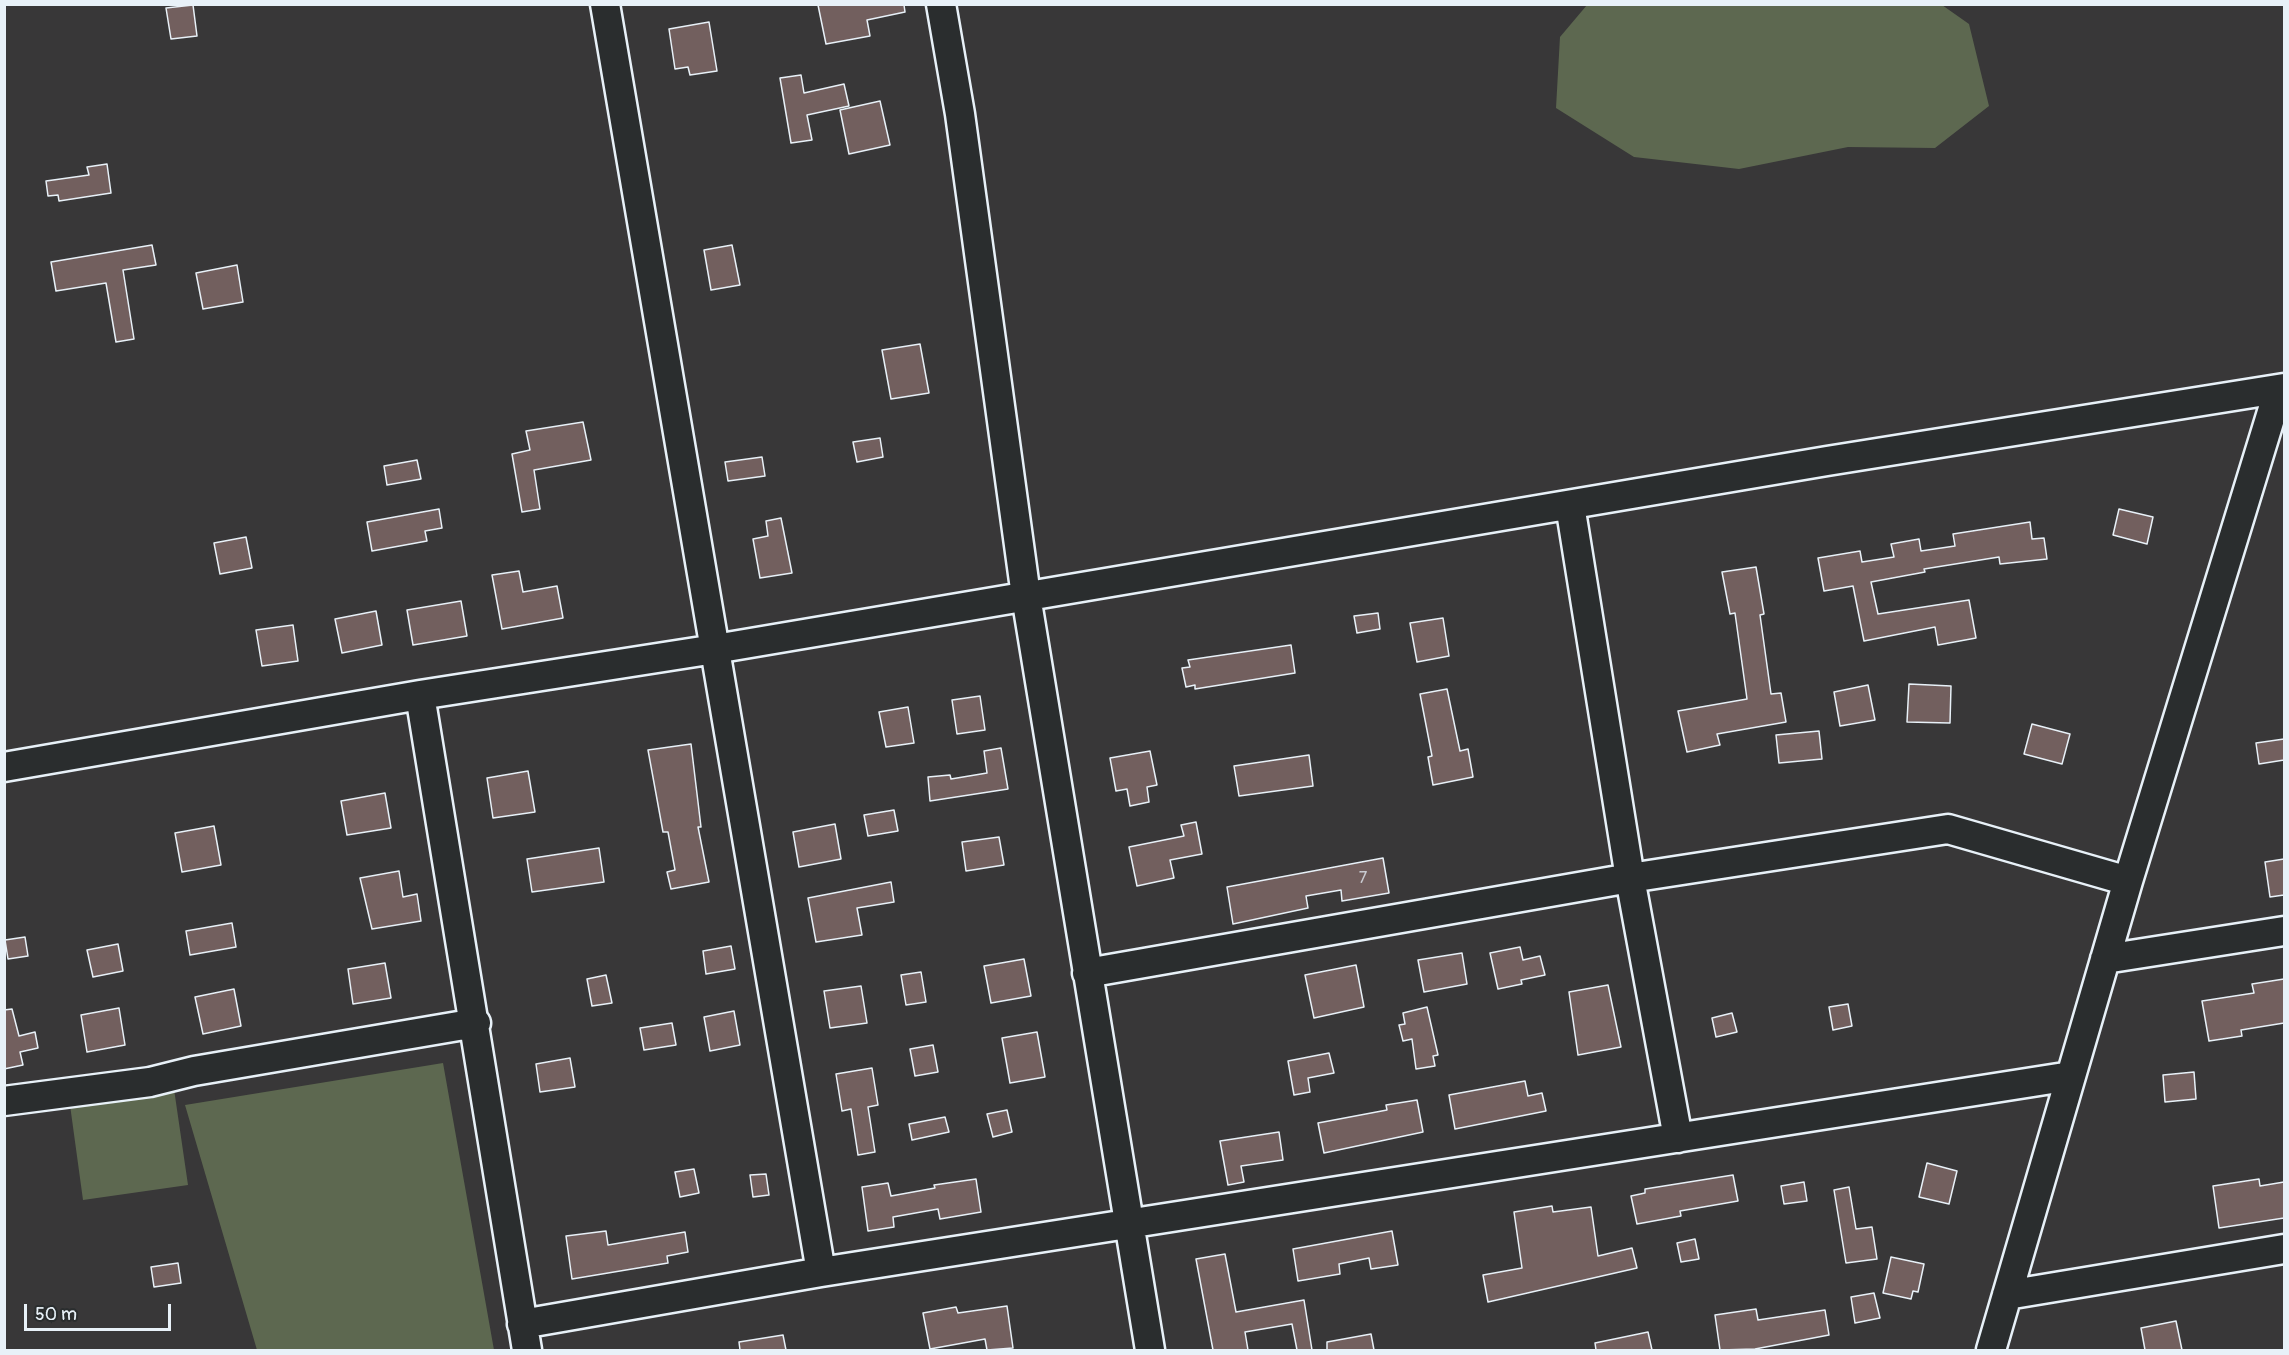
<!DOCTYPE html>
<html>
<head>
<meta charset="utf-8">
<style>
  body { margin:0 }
  #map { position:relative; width:2289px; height:1355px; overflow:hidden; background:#383738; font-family:Pangolin,sans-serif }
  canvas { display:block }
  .frame { position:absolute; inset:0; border:6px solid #e8f1f8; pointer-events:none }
  .scale { position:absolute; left:24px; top:1304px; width:147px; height:27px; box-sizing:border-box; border:3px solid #e8f1f8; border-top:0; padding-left:8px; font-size:18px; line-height:21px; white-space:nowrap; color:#e8f1f8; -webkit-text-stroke:4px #2a2d2e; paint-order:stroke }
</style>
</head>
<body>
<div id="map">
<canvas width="2289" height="1355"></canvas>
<div class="frame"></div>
<div class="scale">50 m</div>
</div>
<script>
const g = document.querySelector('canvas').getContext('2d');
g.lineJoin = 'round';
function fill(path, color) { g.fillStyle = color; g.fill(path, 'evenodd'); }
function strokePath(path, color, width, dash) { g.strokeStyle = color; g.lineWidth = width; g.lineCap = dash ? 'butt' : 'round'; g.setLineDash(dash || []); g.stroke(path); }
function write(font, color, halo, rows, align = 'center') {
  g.font = font + ' Pangolin,sans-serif'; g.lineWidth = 5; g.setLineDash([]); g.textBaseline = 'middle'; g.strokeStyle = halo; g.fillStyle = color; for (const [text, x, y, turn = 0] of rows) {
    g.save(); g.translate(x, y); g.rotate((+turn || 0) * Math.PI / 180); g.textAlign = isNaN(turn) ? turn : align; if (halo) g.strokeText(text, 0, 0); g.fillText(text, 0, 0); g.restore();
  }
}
fill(new Path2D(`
  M1587 5H1942L1969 24 1989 106 1935 148 1848 147 1739 169 1634 157 1556 108 1560 37Z
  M443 1063 494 1350H257L185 1105Z
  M174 1089 188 1185 83 1200 70 1105Z`), '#5d6850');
const building = new Path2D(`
  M193 5 197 36 171 39 166 8Z
  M818 5H904L905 12 867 20 870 36 826 44Z
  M709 22 717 71 690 75 688 67 675 69 669 29Z
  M801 75 804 93 844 84 849 106 807 115 812 140 791 143 780 78Z
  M880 101 890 145 849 154 840 110Z
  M107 164 111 193 59 201 58 195 48 196 46 181 89 175 87 167Z
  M152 245 156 265 123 270 134 339 116 342 106 283 56 291 51 262Z
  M732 245 740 285 711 290 704 250Z
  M237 265 243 302 203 309 196 273Z
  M920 344 929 393 891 399 882 350Z
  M583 422 591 460 534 470 540 509 522 512 512 454 530 450 526 431Z
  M880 438 883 457 857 462 853 442Z
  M762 457 765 476 728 481 725 462Z
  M417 460 421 479 387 485 384 466Z
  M439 509 442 528 425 531 427 541 372 551 367 522Z
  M2119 509 2153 517 2147 544 2113 535Z
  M781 518 792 573 760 578 753 539 768 536 766 521Z
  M2030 522 2032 539 2044 538 2047 559 2000 564 1999 557 1924 569 1925 572 1871 582 1878 614 1969 600 1976 638 1938 645 1935 627 1864 641 1853 586 1824 591 1818 558 1860 551 1862 562 1894 557 1891 544 1919 539 1921 551 1955 546 1953 534Z
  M246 537 252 568 220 574 214 543Z
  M1756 567 1764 614 1760 615 1771 694 1781 693 1786 722 1717 734 1720 745 1687 752 1678 711 1747 699 1735 613 1730 614 1722 572Z
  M519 571 523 592 557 586 563 618 502 629 492 575Z
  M461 601 467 636 413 645 407 610Z
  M376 611 382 645 342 653 335 619Z
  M1378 613 1380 629 1357 633 1354 616Z
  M1443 618 1449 656 1417 662 1410 623Z
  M293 625 298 661 262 666 256 630Z
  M1291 645 1295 673 1195 689V685L1186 687 1182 668 1190 667 1188 660Z
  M1909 684 1951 686 1950 723 1907 722Z
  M1868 685 1875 720 1840 726 1834 692Z
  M1447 689 1460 751 1468 749 1473 777 1433 785 1428 757 1432 756 1420 694Z
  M980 696 985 730 957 734 952 700Z
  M908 707 914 743 886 747 879 712Z
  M2032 724 2070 734 2062 764 2024 754Z
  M1819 731 1822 759 1779 763 1776 735Z
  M2284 739V760L2259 764 2256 743Z
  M691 744 701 827H698L709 882 671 889 667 872 675 870 668 832H663L648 750Z
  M1001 748 1008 789 930 801 928 777 950 775 951 779 987 773 984 751Z
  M1150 751 1157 785 1147 787 1149 802 1130 806 1127 789 1116 791 1110 758Z
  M1309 755 1313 786 1239 796 1234 766Z
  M528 771 535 812 493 818 487 778Z
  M385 793 391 828 347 835 341 801Z
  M894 810 898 831 868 836 864 815Z
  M1196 822 1202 854 1170 860 1174 878 1137 886 1129 847 1184 836 1181 825Z
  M835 824 841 859 799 867 793 832Z
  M214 826 221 865 182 872 175 833Z
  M999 837 1004 865 966 871 962 842Z
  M599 848 604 882 532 892 527 859Z
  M1383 858 1389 893 1342 901 1341 890 1306 896 1308 908 1233 924 1227 887Z
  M2284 859V895L2270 897 2265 862Z
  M399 871 403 897 417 894 421 921 372 929 360 878Z
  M891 882 894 902 857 908 862 935 816 942 808 898Z
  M232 923 236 947 190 955 186 931Z
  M25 937 28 956 8 959 5 940Z
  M118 944 123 971 93 977 87 950Z
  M731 946 735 969 706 974 703 951Z
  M1520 947 1523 960 1540 956 1545 975 1521 980 1522 984 1498 989 1490 953Z
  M1462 953 1467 984 1424 992 1418 960Z
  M1024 959 1031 996 991 1003 984 966Z
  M385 963 391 998 353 1004 348 969Z
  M1356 965 1364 1007 1314 1018 1305 975Z
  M921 972 926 1002 906 1005 901 975Z
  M606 975 612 1003 592 1006 587 979Z
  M2284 979V1023L2241 1030 2242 1036 2209 1041 2202 1001 2254 993 2252 984Z
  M1608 985 1621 1047 1578 1055 1569 992Z
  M861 986 867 1023 830 1028 824 991Z
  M234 989 241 1026 203 1034 195 997Z
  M1848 1004 1852 1026 1833 1030 1829 1007Z
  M1427 1007 1438 1055 1433 1056 1435 1066 1416 1069 1412 1039 1403 1041 1399 1025 1405 1024 1403 1013Z
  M119 1008 125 1045 87 1052 81 1015Z
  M12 1009 19 1036 35 1032 38 1048 20 1052 23 1065 4 1069V1010Z
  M734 1011 740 1045 710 1051 704 1017Z
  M1732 1013 1737 1032 1716 1037 1712 1018Z
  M672 1023 676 1045 644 1050 640 1028Z
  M1037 1032 1045 1077 1010 1083 1002 1038Z
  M933 1045 938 1072 915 1076 910 1049Z
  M1329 1053 1334 1073 1308 1078 1310 1092 1294 1095 1288 1061Z
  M570 1058 575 1087 540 1092 536 1064Z
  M872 1068 878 1105 868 1107 875 1152 858 1155 851 1109 842 1111 836 1074Z
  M2194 1072 2196 1099 2165 1102 2163 1075Z
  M1525 1081 1528 1096 1542 1093 1546 1111 1455 1129 1449 1095Z
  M1417 1100 1423 1132 1324 1153 1318 1123 1387 1110 1386 1105Z
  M1007 1110 1012 1132 993 1137 987 1114Z
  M945 1117 949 1132 912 1140 909 1124Z
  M1279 1132 1283 1160 1241 1166 1244 1182 1228 1185 1220 1141Z
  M1927 1163 1957 1171 1949 1204 1919 1197Z
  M694 1169 699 1193 680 1197 675 1172Z
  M766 1174 769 1195 753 1197 750 1175Z
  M1733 1175 1738 1201 1680 1211 1681 1216 1637 1224 1631 1196 1645 1193V1189Z
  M976 1179 981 1212 940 1219 938 1209 893 1217 894 1227 868 1231 862 1187 888 1183 891 1196 935 1188 934 1185Z
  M2259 1179 2260 1186 2284 1182V1218L2219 1228 2213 1186Z
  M1804 1182 1807 1201 1784 1204 1781 1186Z
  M1849 1187 1856 1229 1872 1227 1877 1259 1846 1263 1834 1190Z
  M1552 1206 1553 1212 1591 1207 1598 1256 1632 1248 1637 1268 1488 1302 1483 1275 1522 1268 1514 1212Z
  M606 1231 608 1245 685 1232 688 1252 667 1256 668 1263 572 1279 566 1236Z
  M1392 1231 1398 1265 1371 1269 1369 1258 1339 1264 1340 1274 1298 1281 1293 1249Z
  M1695 1239 1699 1259 1681 1262 1677 1243Z
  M1225 1254 1236 1312 1304 1300 1312 1350H1297L1292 1324 1245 1332 1248 1350H1213L1196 1259Z
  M1891 1257 1924 1264 1918 1292 1913 1291 1911 1299 1883 1293Z
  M178 1263 181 1283 154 1287 151 1267Z
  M1874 1293 1880 1318 1855 1323 1851 1297Z
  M1007 1306 1013 1348 987 1350 985 1339 930 1349 923 1313 956 1307 958 1313Z
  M1756 1309 1758 1320 1825 1310 1829 1335 1755 1349 1720 1350 1715 1315Z
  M2176 1321 2182 1350H2145L2141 1328Z
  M1648 1332 1652 1350H1596L1595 1343Z
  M1371 1334 1374 1350H1327V1342Z
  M783 1335 786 1350H740L739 1342Z`);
fill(building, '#725f5e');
strokePath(building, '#e8f1f8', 1.5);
const minor = new Path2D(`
  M605 4 821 1272
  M941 4 960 114 1026 596 1150 1350
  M1570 505 1630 878 1678 1138
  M420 695 527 1350
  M4 767 420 695 715 649 1827 461 2284 388
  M2105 959 2284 931
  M1087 973 1630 878 1948 829 2128 881
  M4 1101 150 1082 194 1071 476 1023
  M2007 1295 2284 1249
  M522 1324 821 1272 2071 1076
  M1991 1350 2128 881 2279 389`);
strokePath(minor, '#e8f1f8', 33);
strokePath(minor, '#2a2d2e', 28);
write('16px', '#caccd2', null, [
  ["7",1363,879]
]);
</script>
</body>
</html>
